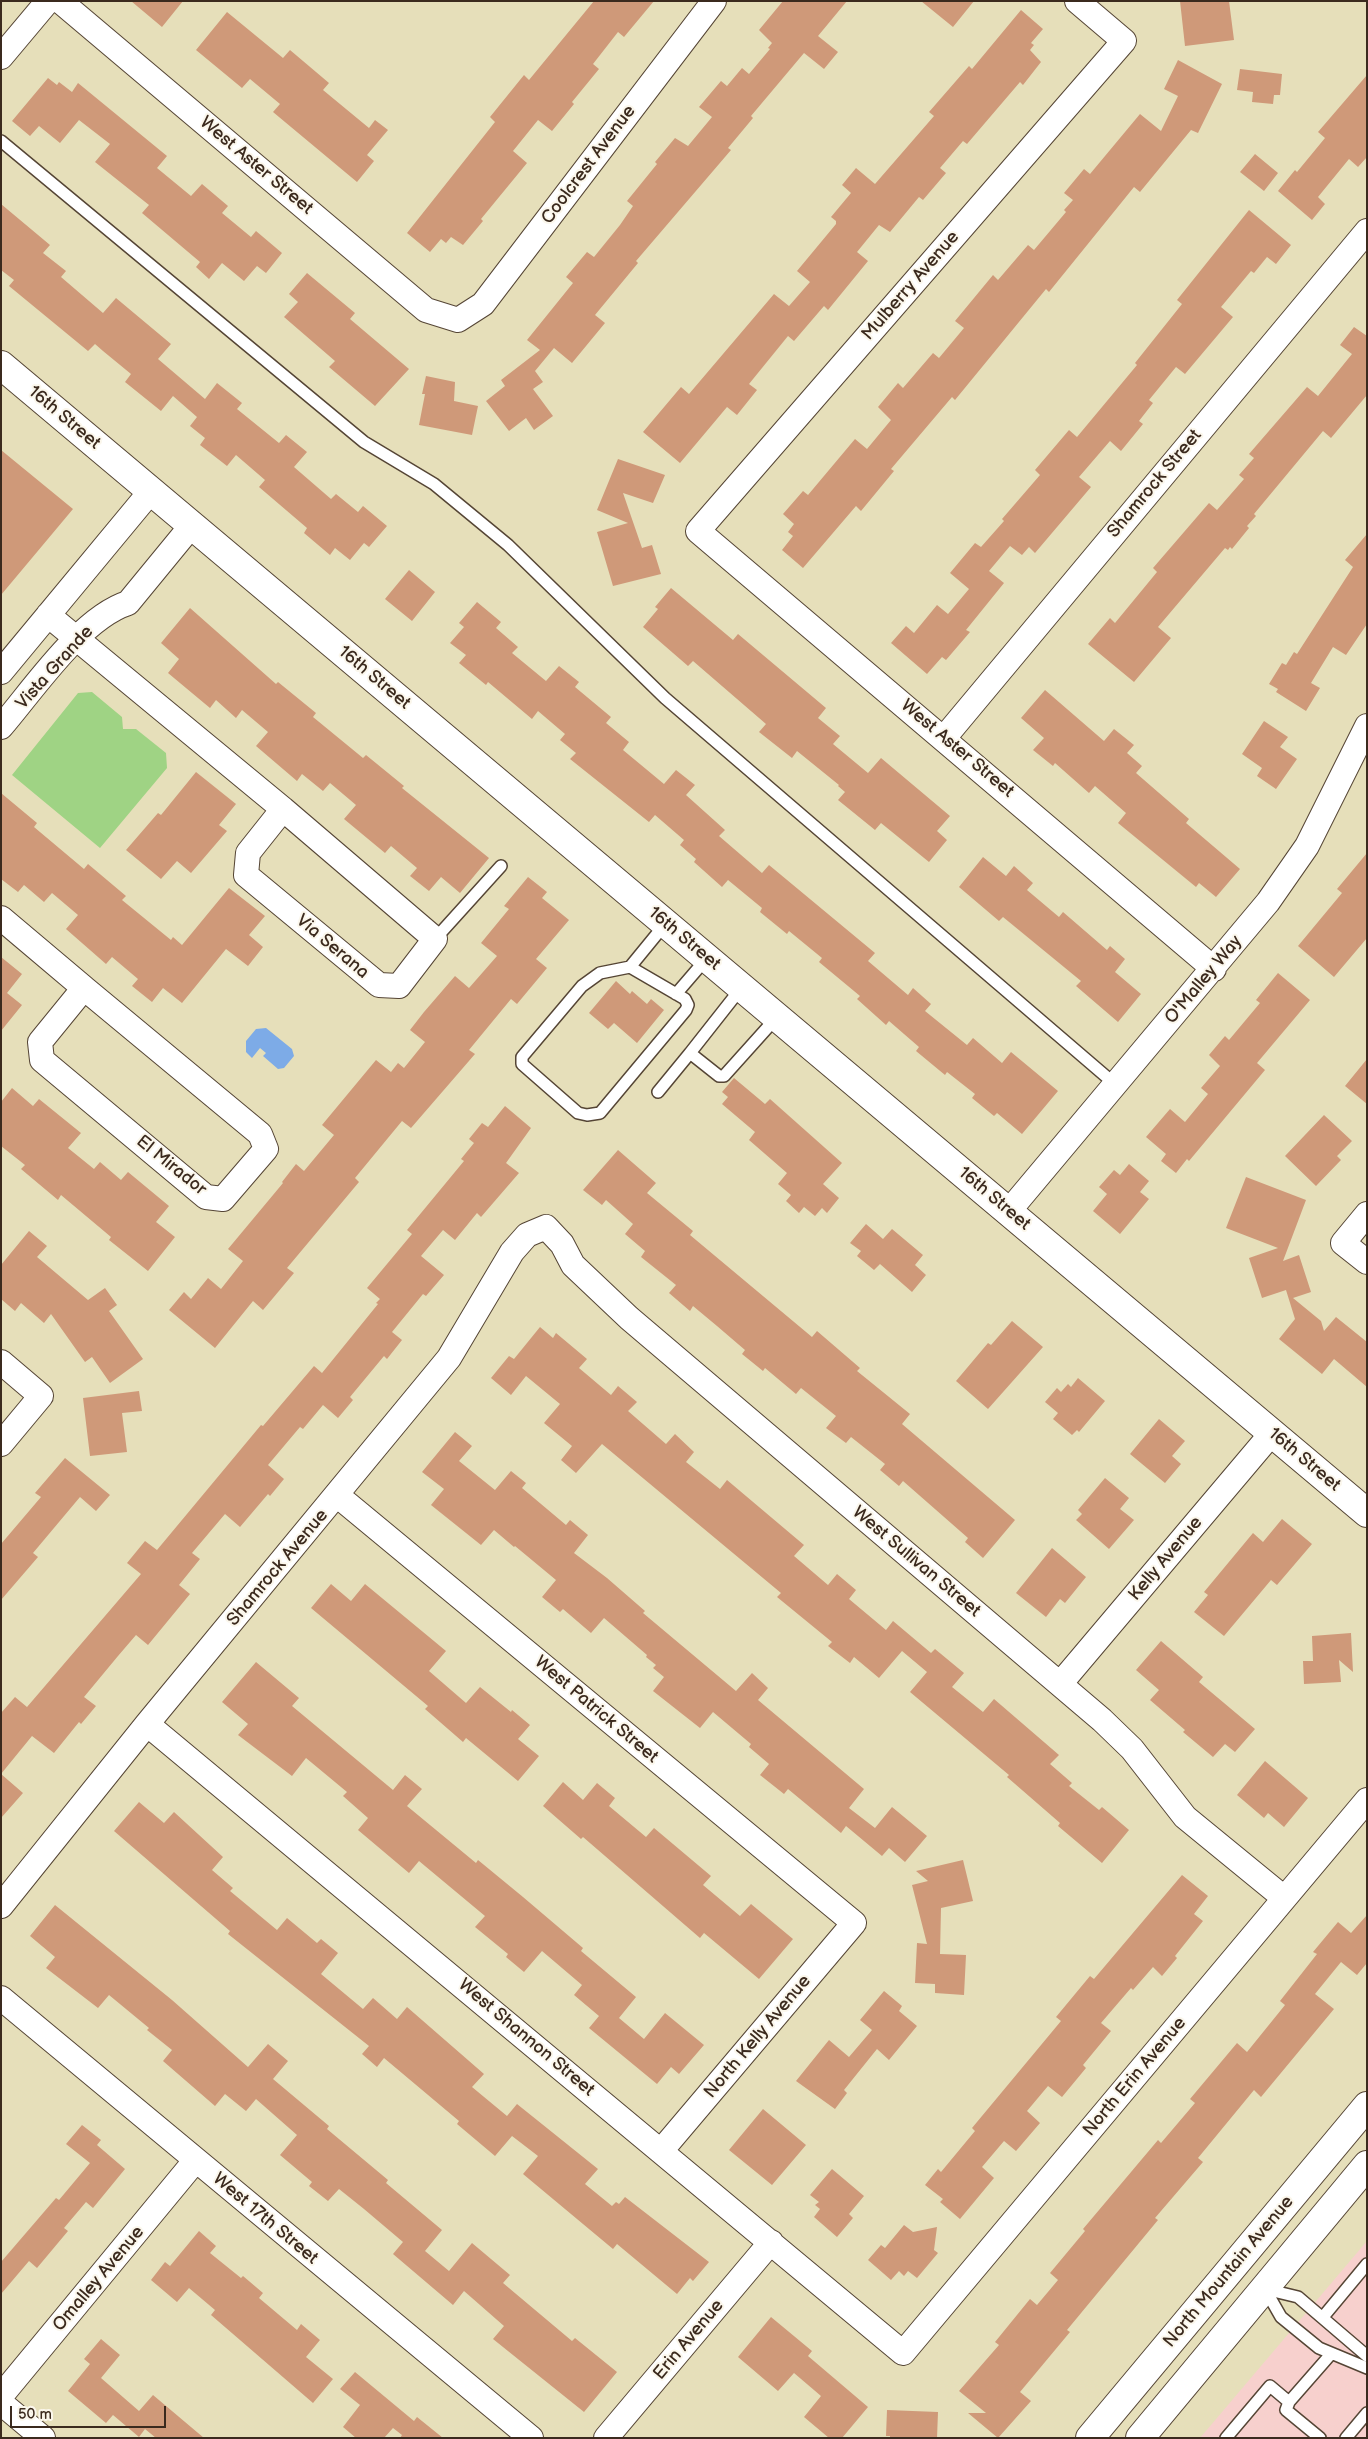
<!DOCTYPE html>
<html>
<head>
<meta charset="utf-8">
<style>
  body { margin:0 }
  #map { position:relative; width:1368px; height:2439px; overflow:hidden; background:#e6dfba; font-family:"Balsamiq Sans",sans-serif }
  canvas { display:block }
  .frame { position:absolute; inset:0; border:2px solid #3b2a1e; pointer-events:none }
  .scale { position:absolute; left:10px; top:2406px; width:156px; height:22px; box-sizing:border-box; border:2px solid #3b2a1e; border-top:0; padding-left:6px; font-size:15px; line-height:18px; white-space:nowrap; color:#3b2a1e; -webkit-text-stroke:4px #fbf7ec; paint-order:stroke }
</style>
</head>
<body>
<div id="map">
<canvas width="1368" height="2439"></canvas>
<div class="frame"></div>
<div class="scale">50 m</div>
</div>
<script>
const g = document.querySelector('canvas').getContext('2d');
g.lineJoin = 'round';
function fill(path, color) { g.fillStyle = color; g.fill(path, 'evenodd'); }
function strokePath(path, color, width, dash) { g.strokeStyle = color; g.lineWidth = width; g.lineCap = dash ? 'butt' : 'round'; g.setLineDash(dash || []); g.stroke(path); }
function write(font, color, halo, rows, align = 'center') {
  g.font = font + ' "Balsamiq Sans",sans-serif'; g.lineWidth = 4; g.setLineDash([]); g.textBaseline = 'middle'; g.strokeStyle = halo; g.fillStyle = color; for (const [text, x, y, turn = 0] of rows) {
    g.save(); g.translate(x, y); g.rotate((+turn || 0) * Math.PI / 180); g.textAlign = isNaN(turn) ? turn : align; if (halo) g.strokeText(text, 0, 0); g.fillText(text, 0, 0); g.restore();
  }
}
fill(new Path2D(`
  M1367 2241V2438H1200Z`), '#f7d0cd');
fill(new Path2D(`
  M92 692 122 717 123 729H136L166 753 167 768 100 848 12 775 78 693Z`), '#9fd384');
fill(new Path2D(`
  M266 1028 292 1049 294 1056 284 1068 278 1069 263 1056 266 1053 260 1048 252 1058 246 1052V1041L256 1029Z`), '#7dabe7');
fill(new Path2D(`
  M131 1H183L162 27Z
  M594 1H654L624 37 618 32 593 64 599 69 572 102 574 104 552 131 538 120 513 151 527 163 481 219 483 221 463 245 451 237 446 243 441 239 430 252 407 233 495 122 490 117 524 75 529 80Z
  M783 1H847L818 36 838 52 824 69 804 53 751 116 753 118 728 148 731 150 636 261 638 263 595 315 605 323 572 363 554 348 535 371 543 382 533 389 553 416 534 430 526 418 509 431 486 401 505 386 501 380 540 350 527 340 573 283 566 277 587 252 594 257 620 225 633 206 627 201 657 164 655 162 675 138 688 146 712 117 699 107 721 81 727 86 742 68 749 74 770 49 768 48 772 43 759 30Z
  M921 1H974L953 27Z
  M1180 1H1229L1234 40 1185 46Z
  M1021 10 1043 29 1031 43 1034 45 1030 50 1041 62 1023 85 1020 82 967 144 963 141 940 168 946 173 923 200 919 197 890 232 879 225 857 252 868 261 828 310 824 306 794 341 788 336 749 384 757 390 737 415 727 407 680 463 643 432 681 387 689 394 774 294 789 306 810 282 797 271 836 224V221L831 217 851 193 842 185 856 168 875 184 934 116 929 112 969 66 972 69Z
  M227 12 283 58 290 50 329 83 323 90 369 128 375 120 388 130 367 155 374 161 357 182 273 112 280 104 250 79 242 88 196 50Z
  M1178 60 1222 84 1198 133 1191 130 1140 192 1134 187 1049 292 1046 289 955 400 952 397 891 469 894 471 861 511 856 506 803 568 782 550 793 536 788 532 794 524 783 514 803 491 808 495 855 439 867 449 891 420 878 407 898 383 903 388 933 353 939 358 964 328 955 321 993 275 998 280 1028 245 1034 250 1066 212 1064 210 1073 200 1064 193 1084 169 1090 174 1140 114 1161 131 1178 96 1164 89Z
  M1240 69 1282 74 1280 95H1274L1273 104 1252 102 1253 92 1237 90Z
  M1367 75V157L1358 167 1349 159 1318 197 1325 204 1312 220 1278 191 1295 170 1297 172 1325 138 1318 132Z
  M48 78 57 85 59 82 72 92 78 83 167 156 157 168 191 196 202 184 228 206 222 213 251 237 256 231 282 253 266 273 257 266 244 281 222 263 209 279 196 267 200 262 142 213 149 205 95 162 110 144 79 120 60 143 39 126 30 136 12 121Z
  M1255 154 1278 173 1264 191 1240 172Z
  M1 204 50 245 43 253 66 271 61 277 103 313 116 298 171 344 158 359 205 399 217 383 242 403 237 409 279 443 286 435 307 452 294 467 331 499 336 494 358 512 363 506 387 526 369 547 364 543 350 560 335 548 330 555 304 533 307 528 259 487 265 480 236 455 227 466 200 445 205 438 190 426 197 417 173 396 161 411 125 382 131 374 103 351 95 344 88 351 9 286 14 280 1 270Z
  M1249 210 1291 245 1276 264 1267 257 1254 273 1251 271 1221 307 1233 317 1185 374 1176 367 1149 400 1153 403 1139 421 1143 424 1121 451 1110 441 1079 477 1091 487 1035 553 1029 547 1022 555 1010 546 989 571 1004 583 966 630 970 632 946 660 942 657 927 674 891 643 906 626 914 633 937 605 948 614 969 589 950 573 975 543 981 547 1004 521 1002 519 1040 475 1035 470 1069 430 1077 437 1137 365 1135 363 1182 304 1177 300Z
  M307 273 355 313 350 319 409 369 375 406 329 367 335 361 284 317 298 302 289 294Z
  M1354 327 1367 336V395L1331 438 1323 431 1254 514 1256 516 1247 526 1249 528 1232 549 1230 547 1228 550 1225 548 1158 627 1171 638 1134 682 1088 644 1110 618 1115 623 1157 572 1153 568 1209 503 1217 510 1244 479 1239 475 1254 458 1249 454 1307 387 1318 396 1352 354 1340 345Z
  M426 376 455 382 454 401 478 406 472 435 419 425 425 394H422Z
  M1 450 73 509 1 595Z
  M618 459 665 475 653 503 623 493 642 548 652 545 661 574 613 586 597 532 628 523 597 510Z
  M1367 534V624L1346 655 1333 647 1311 683 1320 688 1306 711 1276 692 1278 689 1269 684 1282 663 1286 665 1294 652 1297 654 1353 567 1345 560Z
  M409 570 435 592 412 621 385 599Z
  M671 588 733 640 738 634 826 708 818 718 840 736 833 744 868 773 881 758 950 816 937 831 947 840 929 862 881 823 875 830 838 800 845 792 838 786 839 785 797 751 792 758 759 732 766 724 693 661 688 666 643 627 658 609 655 607Z
  M477 602 501 622 496 628 518 647 512 653 546 681 559 666 579 682 575 687 611 717 606 723 629 742 623 750 664 784 676 770 695 785 686 795 725 830 719 836 762 873 769 865 875 953 868 961 908 995 913 988 931 1004 925 1011 967 1045 973 1038 1002 1063 1011 1052 1058 1091 1022 1134 997 1113 994 1116 972 1098 975 1094 947 1072 945 1075 916 1051 919 1047 889 1021 886 1025 857 999 860 996 819 962 822 958 789 931 787 934 760 912 762 908 728 880 722 887 694 862 696 859 680 845 684 840 655 815 649 822 570 759 576 753 560 740 565 734 538 711 532 719 488 682 486 685 459 663 466 655 450 643 464 627 459 623Z
  M190 608 276 684 278 682 316 713 313 717 363 758 366 755 404 786 402 788 489 858 460 893 441 877 429 891 410 876 417 868 391 846 385 853 344 819 356 805 330 783 323 791 302 774 297 781 256 746 268 732 242 710 236 718 216 700 210 708 168 673 179 659 161 643Z
  M1045 690 1104 741 1114 729 1134 745 1127 753 1142 766 1136 773 1189 819 1186 823 1240 869 1216 897 1199 883 1196 887 1118 823 1126 813 1095 786 1089 793 1055 763 1053 766 1033 750 1044 738 1021 718Z
  M1264 721 1288 737 1280 747 1297 759 1276 789 1257 776 1262 768 1242 754Z
  M196 772 236 804 219 825 227 831 191 873 177 861 161 879 126 850 158 813 161 815Z
  M1 793 37 823 34 827 84 869 88 864 126 896 122 900 171 940 173 937 182 945 229 888 265 916 249 935 263 947 248 966 226 949 182 1003 163 988 152 1002 132 986 138 979 112 957 106 964 66 929 78 915 52 893 44 902 24 885 18 892 1 879Z
  M1367 853V938L1334 977 1298 946 1342 893 1337 889Z
  M983 857 1006 876 1014 866 1033 883 1027 890 1059 917 1063 912 1107 950 1110 946 1125 959 1115 972 1141 994 1118 1022 1076 986 1081 981 1003 917 999 921 959 887Z
  M528 877 547 892 542 898 569 920 536 959 547 968 517 1004 511 999 469 1050 475 1054 411 1128 402 1121 355 1178 359 1182 287 1268 294 1273 263 1310 253 1301 215 1348 169 1310 184 1292 191 1299 208 1278 221 1289 243 1261 228 1249 283 1183 282 1182 296 1164 304 1171 334 1135 322 1125 376 1060 391 1072 398 1063 404 1068 425 1042 410 1030 424 1012 455 976 469 988 497 956 481 943 509 909 504 906Z
  M1 957 22 974 7 993 22 1005 1 1031Z
  M1278 973 1310 1000 1257 1063 1265 1070 1189 1161 1187 1159 1176 1173 1161 1161 1166 1154 1146 1137 1170 1109 1185 1122 1208 1094 1201 1088 1220 1066 1209 1055 1225 1036 1229 1040 1260 1003 1256 1000Z
  M616 981 630 994 632 991 647 1004 651 999 664 1010 637 1043 614 1023 608 1029 589 1013Z
  M1367 1059V1104L1345 1086Z
  M734 1078 765 1104 770 1099 842 1163 823 1184 839 1198 827 1213 822 1208 815 1216 804 1207 799 1213 786 1201 791 1195 778 1184 787 1173 749 1140 755 1132 722 1104 728 1097 722 1092Z
  M12 1088 33 1106 39 1099 81 1133 68 1148 94 1169 100 1162 121 1180 128 1172 169 1206 156 1222 175 1237 148 1271 109 1240 111 1237 61 1195 58 1200 21 1169 25 1165 1 1146V1102Z
  M505 1106 531 1128 506 1163 519 1173 481 1217 477 1213 455 1240 443 1230 421 1256 444 1275 426 1296 423 1294 392 1332 402 1340 387 1359 384 1356 350 1397 353 1400 338 1418 323 1405 303 1429 300 1427 268 1465 284 1479 270 1496 268 1494 240 1527 225 1514 192 1553 200 1559 179 1585 190 1594 148 1645 136 1635 118 1656 84 1697 96 1706 81 1724 79 1722 54 1753 32 1736 1 1774V1713L15 1697 27 1707 141 1574 127 1563 145 1541 157 1550 261 1425 263 1426 314 1366 322 1373 378 1304 376 1303 380 1299 367 1288 412 1234 407 1230 464 1161 461 1159 474 1143 469 1139 482 1123 488 1127Z
  M1324 1115 1352 1141 1337 1156 1341 1160 1316 1186 1285 1156Z
  M618 1150 656 1183 647 1193 693 1231 690 1235 812 1337 817 1331 860 1368 857 1371 910 1414 902 1424 1015 1520 983 1558 965 1542 968 1538 903 1481 899 1486 880 1470 885 1464 851 1437 846 1443 826 1428 836 1416 801 1388 796 1394 765 1368 763 1371 742 1354 745 1350 717 1326 693 1306 690 1311 669 1293 676 1285 641 1257 645 1251 625 1234 633 1224 606 1200 602 1205 583 1190Z
  M1129 1164 1149 1181 1140 1192 1149 1199 1120 1234 1093 1211 1107 1194 1099 1187 1114 1170 1120 1175Z
  M1246 1177 1306 1200 1283 1261 1299 1255 1311 1292 1293 1298 1321 1321 1324 1331 1336 1317 1367 1342V1387L1334 1359 1322 1374 1279 1339 1295 1319 1286 1290 1262 1298 1249 1258 1278 1248 1226 1228Z
  M866 1224 883 1239 892 1229 923 1255 915 1265 926 1275 912 1292 880 1264 874 1270 857 1256 861 1251 850 1243Z
  M29 1231 47 1246 37 1257 88 1300 105 1288 117 1305 109 1311 143 1359 110 1383 92 1357 85 1362 51 1314 44 1323 21 1303 15 1311 1 1299V1265Z
  M1012 1321 1043 1347 988 1409 956 1381 988 1343 991 1345Z
  M540 1327 553 1338 556 1333 587 1359 579 1368 611 1395 618 1386 637 1402 628 1411 666 1444 675 1434 694 1452 686 1462 720 1489 727 1480 804 1545 794 1556 828 1585 837 1574 856 1590 849 1599 886 1630 893 1621 931 1653 935 1649 964 1673 952 1687 983 1712 994 1699 1059 1755 1050 1764 1072 1783 1069 1786 1099 1810 1102 1807 1129 1830 1102 1863 1058 1826 1060 1823 1007 1777 1009 1775 910 1692 927 1672 902 1651 879 1678 854 1657 850 1663 828 1646 832 1642 777 1597 781 1593 602 1444 576 1473 561 1460 572 1446 544 1423 560 1404 526 1376 511 1395 491 1378 509 1356 514 1359Z
  M1078 1378 1105 1401 1079 1432 1077 1430 1072 1435 1053 1419 1058 1413 1045 1402 1057 1388 1061 1392 1068 1384 1071 1387Z
  M139 1391 142 1411 122 1413 127 1452 90 1456 83 1398Z
  M1159 1419 1185 1441 1172 1456 1181 1464 1165 1483 1130 1454Z
  M455 1432 472 1446 459 1461 495 1490 511 1471 526 1483 522 1488 566 1525 570 1520 588 1535 574 1553 607 1578 645 1611 643 1613 736 1691 752 1673 768 1688 758 1700 864 1789 849 1808 875 1828 892 1807 927 1836 905 1862 889 1848 882 1856 846 1826 841 1833 788 1789 784 1794 760 1775 769 1764 749 1747 751 1744 713 1712 700 1728 653 1691 664 1677 653 1668 656 1665 646 1657 647 1655 604 1618 591 1633 563 1609 560 1612 542 1597 556 1580 515 1546 514 1547 494 1530 481 1545 431 1505 444 1489 422 1472Z
  M65 1458 110 1495 96 1511 80 1497 33 1553 38 1557 1 1600V1544L41 1497 35 1493Z
  M1105 1478 1129 1498 1120 1509 1134 1520 1109 1549 1076 1520 1082 1514 1078 1510Z
  M1282 1519 1312 1544 1277 1585 1271 1580 1224 1636 1194 1612 1208 1595 1204 1592 1253 1533 1263 1542Z
  M1052 1548 1086 1577 1065 1603 1060 1599 1046 1617 1016 1593Z
  M331 1584 351 1601 365 1584 446 1651 429 1671 466 1703 480 1687 511 1712 512 1710 530 1725 518 1739 539 1756 518 1781 466 1738 463 1742 425 1709 428 1706 311 1608Z
  M1351 1633 1353 1672 1339 1660 1341 1682 1304 1684 1303 1661H1313L1312 1636Z
  M1161 1641 1203 1677 1199 1682 1255 1729 1235 1752 1225 1744 1213 1757 1183 1732 1185 1730 1150 1700 1159 1690 1136 1670Z
  M256 1662 299 1698 292 1706 393 1790 405 1775 422 1789 407 1806 476 1863 478 1860 523 1897 583 1948 581 1951 636 1997 619 2018 644 2039 665 2013 704 2045 679 2074 671 2067 657 2084 589 2028 599 2016 574 1995 582 1985 542 1951 524 1972 506 1957 508 1954 475 1927 485 1916 419 1861 409 1873 358 1830 368 1818 343 1796 347 1792 306 1758 292 1776 238 1735 248 1724 222 1702Z
  M1265 1761 1308 1798 1284 1827 1268 1813 1264 1818 1237 1795Z
  M1 1774 23 1793 1 1818Z
  M563 1782 583 1800 597 1783 615 1798 609 1806 646 1837 654 1828 711 1876 703 1885 740 1916 751 1904 793 1939 759 1979 704 1933 700 1938 583 1837 581 1839 543 1806Z
  M139 1802 164 1823 174 1812 223 1857 212 1870 233 1888 230 1891 277 1930 287 1918 317 1943 321 1939 338 1953 321 1974 363 2009 373 1998 397 2019 407 2007 484 2074 472 2087 507 2116 517 2104 598 2169 585 2184 612 2206 616 2202 619 2204 625 2197 709 2262 693 2281 690 2278 677 2294 617 2244 613 2249 523 2174 538 2156 512 2136 495 2156 457 2124 459 2121 384 2058 377 2067 362 2054 369 2046 228 1934 230 1931 114 1831Z
  M963 1860 973 1901 941 1908 940 1954 966 1955 964 1995 935 1993V1984L915 1983 917 1943 927 1944 912 1885 928 1881 916 1871Z
  M1182 1875 1208 1896 1194 1914 1203 1921 1175 1956 1177 1958 1162 1976 1153 1967 1133 1990 1131 1988 1101 2023 1111 2031 1083 2065 1086 2068 1062 2097 1048 2086 1027 2111 1040 2123 1016 2151 1004 2141 982 2167 994 2178 960 2219 940 2202 943 2199 925 2185 938 2169 941 2172 975 2131 972 2128 1061 2021 1056 2017 1090 1976 1094 1979Z
  M55 1905 172 2000 248 2067 268 2044 288 2061 273 2079 329 2126 327 2129 388 2180 386 2183 442 2230 425 2251 449 2271 472 2243 510 2275 503 2283 572 2341 575 2338 617 2372 584 2412 493 2339 504 2326 464 2291 453 2305 393 2254 403 2242 364 2209 339 2189 328 2201 309 2186 312 2182 280 2155 297 2135 256 2099 246 2111 225 2094 215 2106 163 2061 172 2050 147 2030 149 2028 109 1995 98 2008 46 1968 55 1957 30 1936Z
  M1367 1915V1963L1357 1975 1341 1962 1315 1994 1334 2009 1261 2097 1254 2090 1198 2158 1203 2162 1155 2218 1158 2220 1067 2330 1070 2332 1020 2392 1031 2401 998 2438 968 2413H986L959 2391 999 2345 995 2342 1030 2299 1037 2305 1058 2280 1050 2273 1085 2231 1083 2229 1158 2140 1161 2143 1195 2103 1190 2099 1237 2043 1247 2052 1285 2005 1280 2001 1317 1954 1313 1952 1338 1922 1351 1933Z
  M884 1991 902 2006 899 2011 917 2026 889 2060 877 2049 844 2090 847 2093 835 2109 796 2081 829 2040 849 2057 872 2030 860 2020Z
  M763 2109 806 2145 772 2185 729 2150Z
  M82 2125 101 2140 97 2145 125 2169 93 2208 86 2202 64 2228 68 2231 37 2268 29 2261 1 2294V2262L56 2198 59 2200 90 2163 66 2144Z
  M832 2169 864 2196 849 2214 853 2218 837 2237 814 2217 820 2209 815 2205 819 2202 810 2195Z
  M904 2225 913 2232 937 2227 934 2250 938 2253 917 2278 908 2271 904 2276 899 2271 891 2280 868 2260 881 2245 885 2248Z
  M199 2231 216 2246 210 2253 241 2278 243 2276 263 2293 259 2298 297 2330 301 2324 320 2340 306 2357 333 2379 313 2403 211 2315 215 2310 189 2288 177 2302 151 2280 165 2262 170 2266Z
  M771 2317 812 2351 808 2356 868 2407 842 2438H829L804 2417 821 2396 794 2373 778 2391 738 2357Z
  M101 2339 120 2355 101 2378 139 2411 153 2395 204 2438H156L145 2429 139 2437 113 2415 106 2423 68 2391 90 2364 84 2359Z
  M355 2372 414 2421 417 2417 443 2438H400L402 2435 393 2428 384 2438H356L343 2427 360 2405 340 2389Z
  M887 2410 938 2412 937 2438H890V2436H886Z`), '#cf9979');
const service = new Path2D(`
  M1 141 364 442 434 484 508 545 665 698 1116 1085
  M435 939 501 866
  M630 967 685 999 688 1005 686 1010 600 1113 587 1115 578 1113 522 1064V1057L582 986 600 973 630 967 666 923
  M742 987 690 1053 719 1076H724L777 1017
  M676 994 707 958
  M658 1092 690 1053
  M1265 2289 1281 2317 1319 2348 1367 2368
  M1265 2289 1298 2297 1367 2356
  M1323 2317 1367 2264
  M1226 2438 1270 2386 1289 2402
  M1320 2438 1286 2410 1289 2402 1331 2354
  M1346 2438 1367 2413`);
const minor = new Path2D(`
  M60 1 426 310 458 320 483 304 714 1
  M1077 1 1124 41 698 531 1214 969
  M1 57 48 1
  M48 615 283 809
  M1 672 151 491
  M1 727C33 690 81 618 128 603L192 525
  M944 738 1367 231
  M283 809 435 939 399 986 379 985 246 875 248 853Z
  M1 918 84 988
  M84 988 260 1134 266 1149 223 1199 206 1197 42 1060 40 1042Z
  M1009 1211 1268 902 1307 846 1367 726
  M1367 1214 1343 1243 1367 1262
  M1 1362 41 1396 1 1444
  M338 1496 854 1923 661 2151
  M1060 1684 1272 1433
  M147 1724 903 2353 1367 1800
  M1 1906 147 1724 449 1358 512 1252 527 1235 546 1227 562 1244 573 1265 629 1318 1102 1720 1132 1749 1185 1817 1284 1898
  M1 1998 531 2438
  M1 2396 195 2161
  M1 2403 43 2438
  M606 2438 771 2242`);
const primary = new Path2D(`
  M1 365 1367 1513
  M1090 2438 1367 2106
  M1140 2438 1367 2165`);
strokePath(service, '#554535', 14);
strokePath(minor, '#554535', 26);
strokePath(primary, '#554535', 30);
strokePath(service, '#fff', 11);
strokePath(minor, '#fff', 24);
strokePath(primary, '#fff', 28);
write('18px', '#3b2a1e', '#fbf7ec', [
  ["Coolcrest Avenue",589,165,-53],
  ["West Aster Street",256,166,40],
  ["Mulberry Avenue",911,286,-49],
  ["16th Street",64,418,40],
  ["Shamrock Street",1155,484,-50],
  ["Vista Grande",55,668,-48],
  ["16th Street",374,678,40],
  ["West Aster Street",957,749,40],
  ["16th Street",684,939,40],
  ["Via Serana",332,947,40],
  ["O'Malley Way",1204,980,-50],
  ["El Mirador",171,1166,39],
  ["16th Street",994,1199,40],
  ["16th Street",1304,1460,40],
  ["Kelly Avenue",1166,1559,-50],
  ["West Sullivan Street",916,1562,40],
  ["Shamrock Avenue",278,1568,-50],
  ["West Patrick Street",596,1710,40],
  ["North Kelly Avenue",758,2037,-50],
  ["West Shannon Street",526,2038,40],
  ["North Erin Avenue",1135,2077,-50],
  ["West 17th Street",265,2219,40],
  ["North Mountain Avenue",1229,2272,-50],
  ["Omalley Avenue",99,2279,-50],
  ["Erin Avenue",689,2340,-50]
]);
</script>
</body>
</html>
